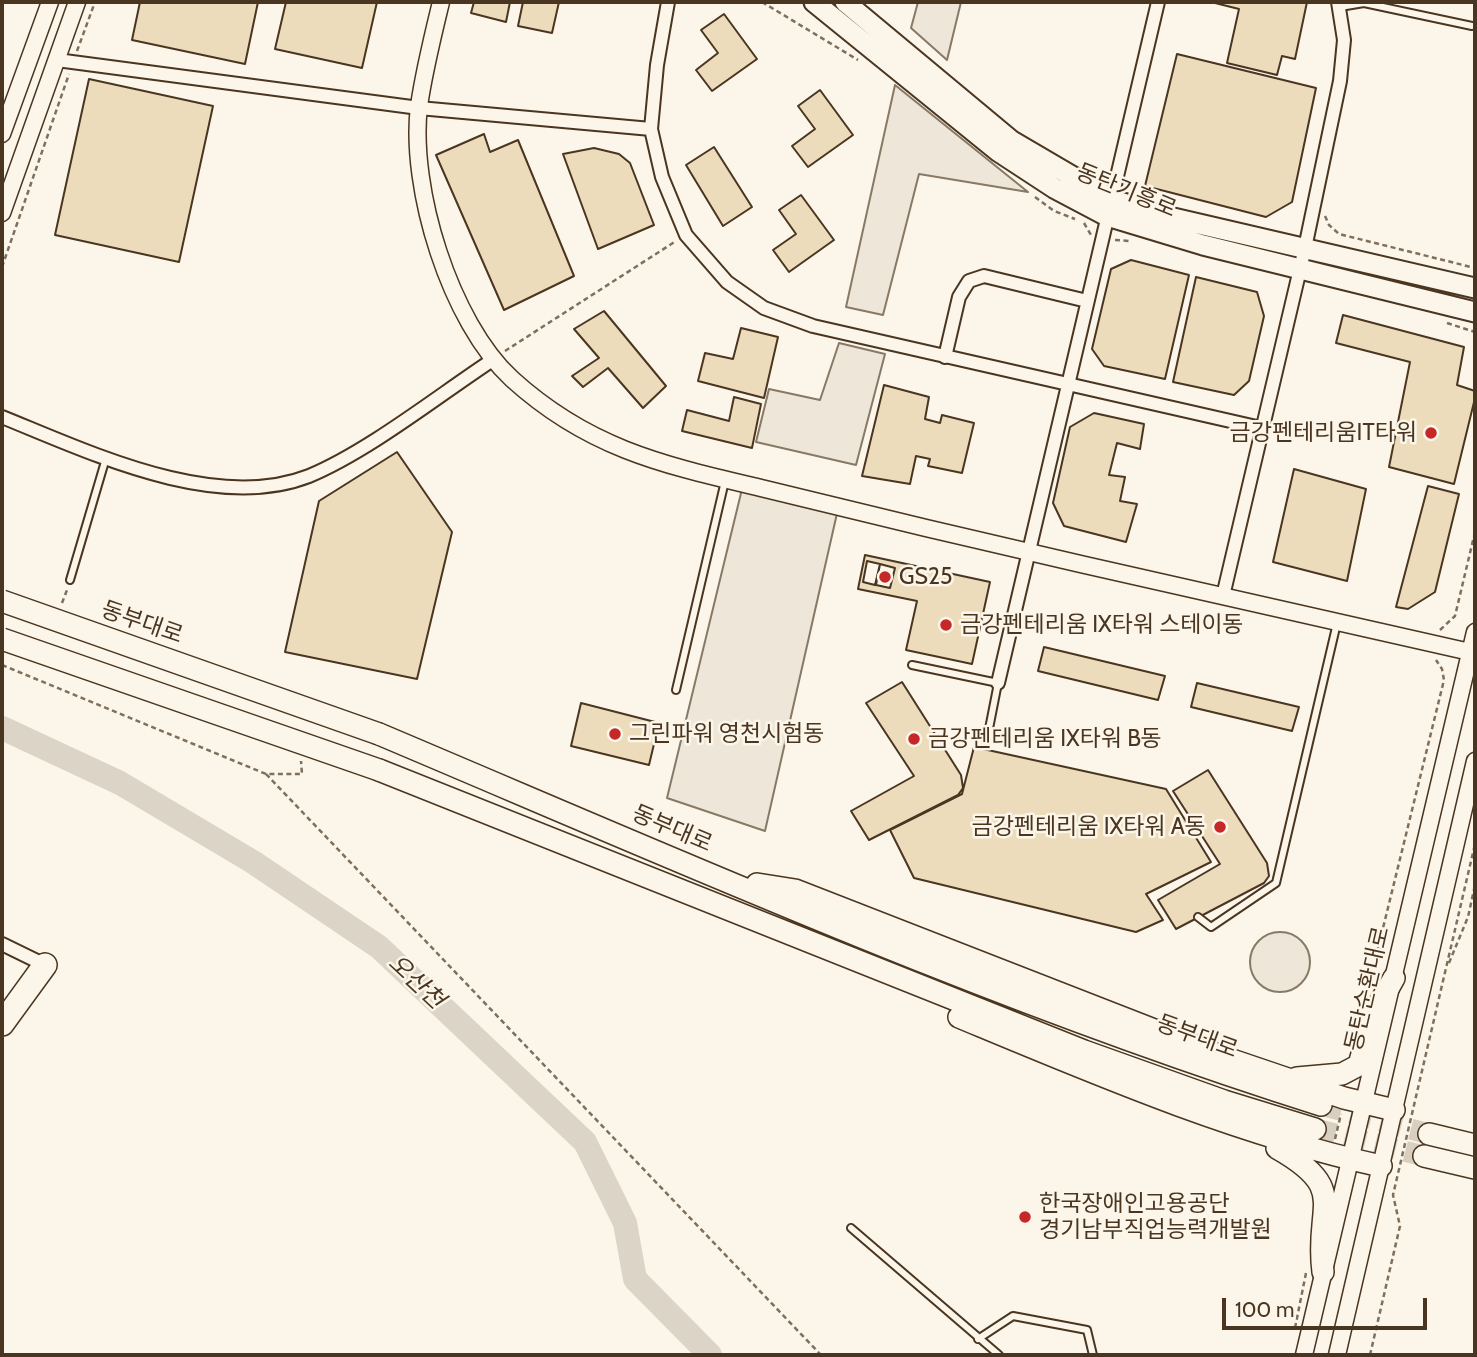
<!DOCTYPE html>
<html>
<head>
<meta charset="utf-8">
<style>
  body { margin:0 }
  #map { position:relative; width:1477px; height:1357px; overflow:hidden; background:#fbf6e9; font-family:Cabin,sans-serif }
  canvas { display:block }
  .frame { position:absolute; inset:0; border:4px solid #4a3520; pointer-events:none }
  .scale { position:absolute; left:1222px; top:1298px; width:205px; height:32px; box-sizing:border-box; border:4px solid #4a3520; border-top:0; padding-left:9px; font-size:21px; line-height:24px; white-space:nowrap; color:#4a3520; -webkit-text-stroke:5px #fbf6e9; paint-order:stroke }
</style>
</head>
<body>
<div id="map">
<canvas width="1477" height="1357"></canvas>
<div class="frame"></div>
<div class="scale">100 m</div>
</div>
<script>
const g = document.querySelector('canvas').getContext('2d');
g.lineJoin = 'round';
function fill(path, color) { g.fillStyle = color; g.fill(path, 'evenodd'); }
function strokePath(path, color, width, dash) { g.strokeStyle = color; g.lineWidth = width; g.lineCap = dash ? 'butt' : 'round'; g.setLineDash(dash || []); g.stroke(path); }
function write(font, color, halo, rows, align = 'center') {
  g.font = font + ' Cabin,"Noto Sans KR",sans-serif'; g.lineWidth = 5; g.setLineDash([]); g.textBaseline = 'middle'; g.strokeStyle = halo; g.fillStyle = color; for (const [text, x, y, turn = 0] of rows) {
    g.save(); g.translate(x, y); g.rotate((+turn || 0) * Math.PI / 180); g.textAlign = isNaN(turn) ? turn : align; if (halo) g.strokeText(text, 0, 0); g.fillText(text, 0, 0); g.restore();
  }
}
const green = new Path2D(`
  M918 2H961L947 60 911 28Z
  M895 85 1028 192 919 174 883 315 846 307Z
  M839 343 885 354 856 465 756 442 769 389 820 400Z
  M742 489 838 509 765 831 667 798Z
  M1250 962a30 30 0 1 1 60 0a30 30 0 1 1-60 0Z`);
fill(green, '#ede6d9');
strokePath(green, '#887966', 2);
strokePath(new Path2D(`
  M2 728 120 783 253 862 379 947 585 1142 625 1223 635 1279 710 1355`), '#dcd4c6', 24);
const building = new Path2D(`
  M140 2H258L245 64 132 40Z
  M286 2H377L362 68 275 49Z
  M474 2H510L506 22 471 13Z
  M523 2H559L552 33 518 26Z
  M1211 2H1307L1295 59 1282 56 1277 75 1227 63 1239 9Z
  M724 14 757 59 712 91 696 70 718 53 701 30Z
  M1177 54 1316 88 1292 202 1266 217 1145 186Z
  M89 79 213 106 179 262 55 235Z
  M820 90 853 135 808 167 792 146 815 129 798 106Z
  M484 134 490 152 518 140 574 276 504 310 436 155Z
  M714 147 752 207 723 226 686 165Z
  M594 148 619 154 630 163 654 225 598 249 563 154Z
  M801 195 834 240 789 272 773 250 796 234 779 210Z
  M1131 260 1189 275 1165 379 1104 366 1092 349 1111 269Z
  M1196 277 1257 292 1264 316 1249 381 1234 395 1173 382Z
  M604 311 666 386 643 408 608 368 583 387 572 376 599 358 574 329Z
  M1343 315 1464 347 1457 385 1475 391V398L1454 484 1389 467 1410 362 1336 343Z
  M741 328 778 337 764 398 698 381 705 353 733 359Z
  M884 385 929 397 925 419 940 423 942 415 974 423 962 473 928 466 930 459 916 456 910 484 862 476Z
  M734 397 761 404 752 448 682 431 687 410 729 421Z
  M1094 413 1144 424 1140 449 1117 443 1109 475 1125 477 1120 501 1137 504 1126 542 1064 526 1053 503 1070 427Z
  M397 452 452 532 417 679 285 652 319 501Z
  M1294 469 1366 489 1347 581 1273 562Z
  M1428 486 1459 494 1435 592 1408 609 1396 607Z
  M865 555 990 582 972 664 906 650 917 601 858 589Z
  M867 561 880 564 875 585 863 582Z
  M880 564 895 568 890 588 876 585Z
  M1044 647 1165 676 1158 700 1038 671Z
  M902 682 961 775 963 788 958 795 869 840 851 811 914 776 866 703Z
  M1197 683 1299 707 1292 731 1191 707Z
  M581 703 659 723 649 765 571 746Z
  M974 747 1166 789 1211 862 1146 894 1163 920 1136 932 914 878 890 830 962 794Z
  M1208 770 1267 863 1269 876 1264 883 1176 929 1158 900 1220 864 1173 791Z`);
fill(building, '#ecdcbc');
strokePath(building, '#4a3520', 2);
strokePath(new Path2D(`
  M1321 1105 1429 1134
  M1315 1129 1424 1156`), '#d8cfc1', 21, [21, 10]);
const service = new Path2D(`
  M1340 7 1364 3 1472 26
  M70 580 106 458
  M912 665 998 683 986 744
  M676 690 725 481
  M1198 917 1211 927 1276 883 1337 623
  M851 1228 999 1355
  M978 1339 1013 1316 1087 1330 1093 1355`);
const minor = new Path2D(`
  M668 2 657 65 651 129 662 177 686 235 727 282 764 308 813 326 1261 428
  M57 60 419 108 651 129
  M945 357 959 297 969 281 984 276 1087 301
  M2 417C89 452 215 513 309 476 369 451 439 395 494 359
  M1223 596 1305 248 1340 81 1344 40 1338 2
  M998 683 1158 2
  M2 944 45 965`);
const tertiary = new Path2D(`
  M441 2C433 35 424 71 419 106 409 188 450 322 512 379 589 449 664 465 761 488 816 501 871 515 926 528 1107 571 1289 611 1470 652
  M2 134 50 2
  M2 213 77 2
  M1304 1355 1475 632
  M1337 1355 1475 761`);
const primary = new Path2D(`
  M814 2 999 152 1054 188 1107 216 1203 245 1475 312
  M845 2 1012 141 1111 199 1156 214 1475 288`);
const trunk = new Path2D(`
  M379 734C689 865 1000 1004 1321 1105
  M379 770 1084 1051 1224 1101 1315 1129
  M757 884 795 890 1226 1058 1344 1098 1394 1110
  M959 1017C1096 1074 1236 1134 1381 1166
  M1297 1078 1342 1074 1359 1065 1372 1017 1394 978
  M1429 1134 1475 1145
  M1277 1148C1351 1190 1314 1205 1323 1272
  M1424 1156 1475 1168`);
const motorway = new Path2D(`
  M2 1024 45 965`);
strokePath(service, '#4a3520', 10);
strokePath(minor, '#4a3520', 16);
strokePath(tertiary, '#4a3520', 19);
strokePath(primary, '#4a3520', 23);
strokePath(trunk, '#4a3520', 24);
strokePath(motorway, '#4a3520', 26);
strokePath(new Path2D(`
  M762 2 858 60
  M77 51 95 2
  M1035 197 1054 211 1075 219
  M1325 216 1329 225 1339 234 1475 268
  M1084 223 1091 235
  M1115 240 1129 241
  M2 267 69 74
  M1447 323 1475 332
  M505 351 676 241
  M62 603 67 590
  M1440 630 1455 616 1475 532
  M2 665 266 774H302L301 761
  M266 774 821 1355
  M1449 963 1468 917 1475 885
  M1369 985 1444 680 1442 669 1436 660
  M1335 1139 1341 1114
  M1295 1328 1306 1273
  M1370 1355 1400 1226 1393 1195 1475 844`), '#7f6f5c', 2.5, [5, 3.5]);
strokePath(service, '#fbf6e9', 6);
strokePath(minor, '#fbf6e9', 12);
strokePath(tertiary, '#fbf6e9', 16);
strokePath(primary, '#fbf6e9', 19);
strokePath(trunk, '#fbf6e9', 21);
strokePath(motorway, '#fbf6e9', 23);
const trunkBridge = new Path2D(`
  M2 601 379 734
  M2 639 379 770`);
strokePath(trunkBridge, '#4a3520', 24, []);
strokePath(trunkBridge, '#fbf6e9', 21);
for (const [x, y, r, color] of [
  [1431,433,7,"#c62828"],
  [885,577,7,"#c62828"],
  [946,625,7,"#c62828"],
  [615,734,7,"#c62828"],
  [914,739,7,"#c62828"],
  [1220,827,7,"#c62828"],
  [1025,1217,7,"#c62828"]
]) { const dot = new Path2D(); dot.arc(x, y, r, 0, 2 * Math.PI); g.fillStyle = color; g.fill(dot); strokePath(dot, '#fbf6e9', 2.5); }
write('23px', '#4a3520', '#fbf6e9', [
  ["동탄기흥로",1126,191,22],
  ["동부대로",142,623,19],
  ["동부대로",672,829,23],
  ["동탄순환대로",1368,989,-77],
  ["동부대로",1197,1037,20]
]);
write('23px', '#4a3520', '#fbf6e9', [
  ["금강펜테리움IT타워",1417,433,"right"],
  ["GS25",899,577],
  ["금강펜테리움 IX타워 스테이동",960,625],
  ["그린파워 영천시험동",629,734],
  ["금강펜테리움 IX타워 B동",928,739],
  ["금강펜테리움 IX타워 A동",1206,827,"right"],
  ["한국장애인고용공단",1039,1204],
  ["경기남부직업능력개발원",1039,1230]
], 'left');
write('italic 24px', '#4a3520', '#fbf6e9', [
  ["오산천",416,982,43]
]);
</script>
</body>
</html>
